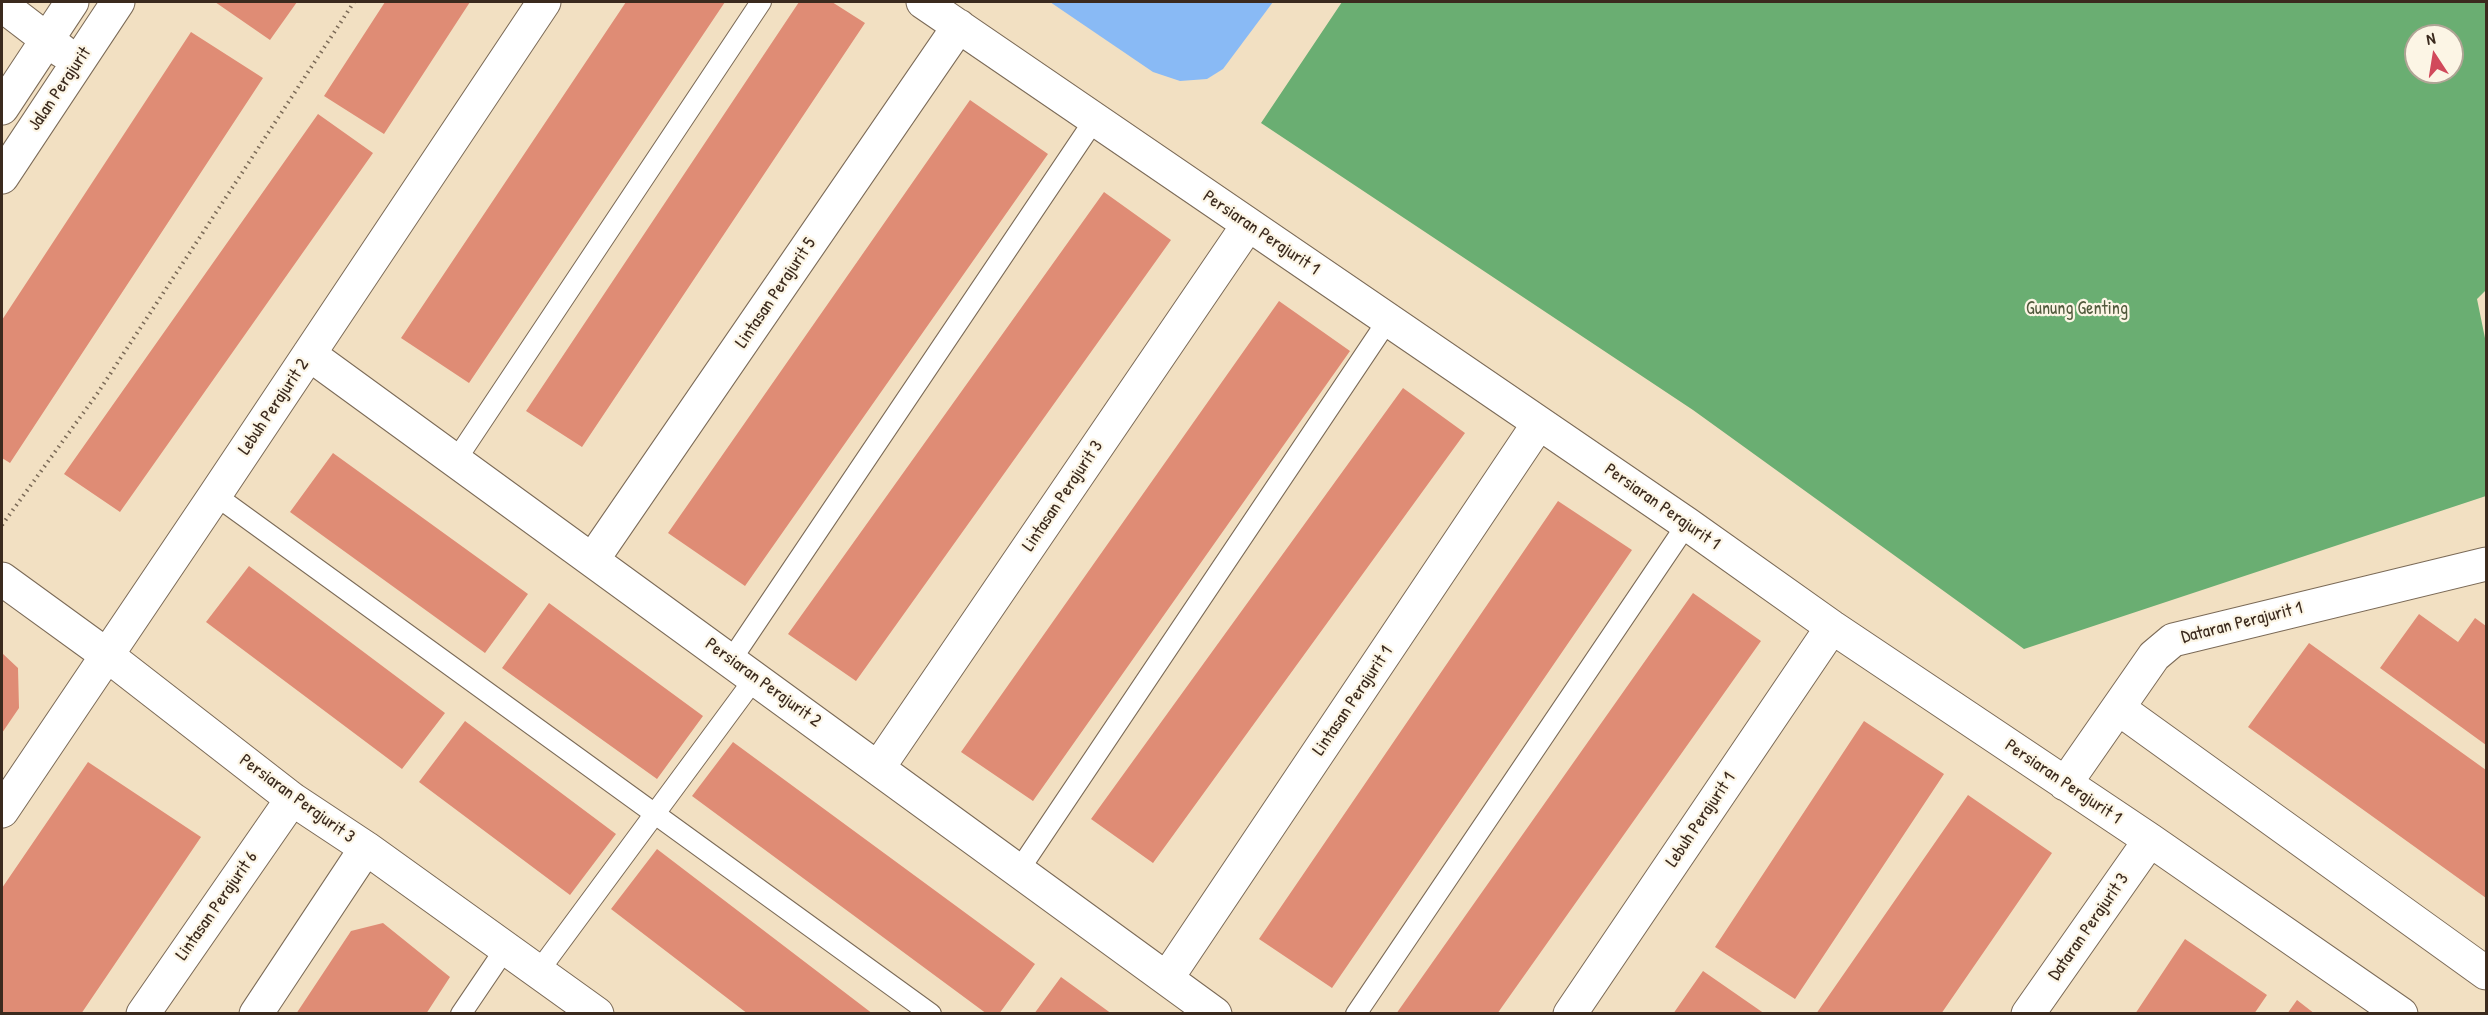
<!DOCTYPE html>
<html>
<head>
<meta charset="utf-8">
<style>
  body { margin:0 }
  #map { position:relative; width:2488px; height:1015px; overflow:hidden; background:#f2e0c2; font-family:"Patrick Hand",sans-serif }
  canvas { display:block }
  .frame { position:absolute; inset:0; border:3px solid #3b2a1e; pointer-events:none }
  .north { position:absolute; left:2404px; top:24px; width:60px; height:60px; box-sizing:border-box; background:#fcf5e5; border:2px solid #afa495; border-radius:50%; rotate:348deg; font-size:16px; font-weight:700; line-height:24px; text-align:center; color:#3b2a1e }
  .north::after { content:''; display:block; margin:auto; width:21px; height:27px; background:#d1495b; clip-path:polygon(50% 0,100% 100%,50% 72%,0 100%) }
</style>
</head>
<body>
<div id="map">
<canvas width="2488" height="1015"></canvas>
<div class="frame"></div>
<div class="north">N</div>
</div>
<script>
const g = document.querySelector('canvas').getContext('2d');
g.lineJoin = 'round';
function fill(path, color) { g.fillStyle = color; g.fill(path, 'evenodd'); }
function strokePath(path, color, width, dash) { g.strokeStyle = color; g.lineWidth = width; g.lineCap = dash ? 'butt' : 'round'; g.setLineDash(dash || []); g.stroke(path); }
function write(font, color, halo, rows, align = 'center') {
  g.font = font + ' "Patrick Hand",sans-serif'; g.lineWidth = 4.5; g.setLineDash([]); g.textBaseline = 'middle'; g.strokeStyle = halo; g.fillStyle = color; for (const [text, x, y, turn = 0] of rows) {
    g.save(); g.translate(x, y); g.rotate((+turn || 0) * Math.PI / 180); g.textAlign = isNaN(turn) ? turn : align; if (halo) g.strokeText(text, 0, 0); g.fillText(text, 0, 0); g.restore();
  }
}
fill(new Path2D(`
  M1342 2H2486V290L2477 299 2486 343V496L2024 649 1693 410 1261 123ZM2416 36H2452V72H2416Z`), '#6aae72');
fill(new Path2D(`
  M1050 2H1273L1223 69 1207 79 1180 81 1153 72Z`), '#89baf5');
fill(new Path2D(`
  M215 2H297L270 40Z
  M385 2H470L384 134 324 96Z
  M626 2H725L469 383 401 338Z
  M799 2H832L865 23 582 447 526 411Z
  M191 32 263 78 10 463 2 458V320Z
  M970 100 1048 154 745 586 668 533Z
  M318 114 373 153 120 512 64 474Z
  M1104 192 1171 240 856 681 788 634Z
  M1279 301 1350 351 1033 801 961 752Z
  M1403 388 1465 433 1153 863 1091 819Z
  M333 453 528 594 485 653 290 512Z
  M1558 501 1632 550 1332 988 1259 939Z
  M249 566 445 713 402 769 206 622Z
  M1693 593 1761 641 1497 1014H1396Z
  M549 603 703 716 657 779 502 668Z
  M2419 614 2458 642 2475 618 2486 626V745L2380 668Z
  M2309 643 2486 770V898L2248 727Z
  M2 653 18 668 19 708 2 733Z
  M465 721 616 834 570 895 419 782Z
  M1864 721 1944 774 1795 999 1715 947Z
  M733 742 1035 964 999 1014H987L692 796Z
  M88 762 201 837 81 1014H2V888Z
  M1968 795 2052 853 1941 1014H1816Z
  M657 849 873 1014H748L611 909Z
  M383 923 450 977 426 1014H296L351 931Z
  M2185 939 2267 995 2254 1014H2135Z
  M1703 971 1765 1014H1673Z
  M1061 977 1112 1014H1034Z
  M2297 1000 2315 1014H2287Z`), '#df8c75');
const service = new Path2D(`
  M456 460 761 2
  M215 495 931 1014
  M731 660 1095 119
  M1019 870 1388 320
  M538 972 755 678
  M461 1014 505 949
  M1356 1014 1687 524`);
const minor = new Path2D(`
  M923 2 1687 524 1832 627 2150 840 2401 1014
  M309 354 1215 1014
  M593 559 959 26
  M2 579 108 656 292 799 366 848 597 1014
  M2118 708 2486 973
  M878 768 1248 225
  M2065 784 2154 656 2173 640 2486 564
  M2 811 215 495 544 2
  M1167 978 1539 423
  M143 1014 292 799
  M256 1014 366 848
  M1570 1014 1832 627
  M2028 1014 2150 840`);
const tertiary = new Path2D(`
  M2 5 62 51
  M2 108 72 2
  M2 177 118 2`);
strokePath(service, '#7b6a57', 22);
strokePath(minor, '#7b6a57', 35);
strokePath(tertiary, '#7b6a57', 35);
strokePath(new Path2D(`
  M2 525 97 394 354 2`), '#7b6a57', 4, [1.5, 4.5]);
strokePath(service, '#fff', 20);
strokePath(minor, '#fff', 33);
strokePath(tertiary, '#fff', 33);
write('18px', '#3b2a1e', '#fcf5e5', [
  ["Jalan Perajurit",60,89,-56],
  ["Persiaran Perajurit 1",1261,233,34],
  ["Lintasan Perajurit 5",776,293,-56],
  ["Lebuh Perajurit 2",274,407,-56],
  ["Lintasan Perajurit 3",1063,496,-56],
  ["Persiaran Perajurit 1",1662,507,35],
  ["Dataran Perajurit 1",2242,623,-14],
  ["Persiaran Perajurit 2",763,683,36],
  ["Lintasan Perajurit 1",1353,701,-56],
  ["Persiaran Perajurit 1",2063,782,34],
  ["Persiaran Perajurit 3",297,799,36],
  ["Lebuh Perajurit 1",1701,820,-56],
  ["Lintasan Perajurit 6",217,906,-55],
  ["Dataran Perajurit 3",2089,927,-55]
]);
write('18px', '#515a3d', '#fcf5e5', [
  ["Gunung Genting",2077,309]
]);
</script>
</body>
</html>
